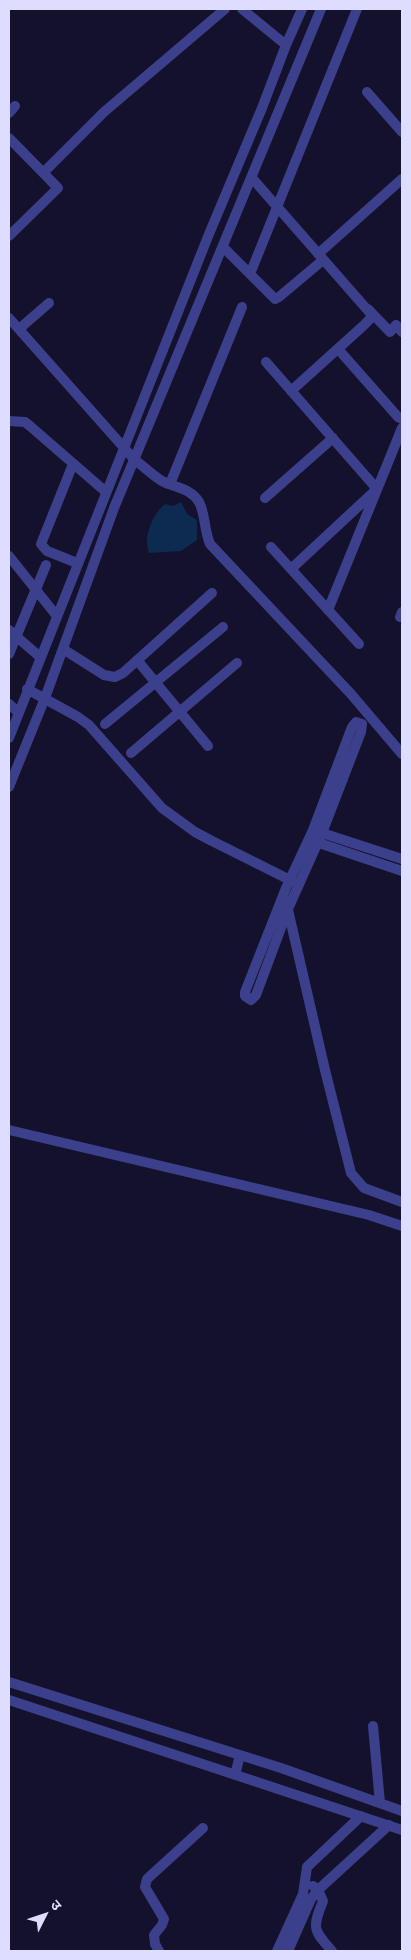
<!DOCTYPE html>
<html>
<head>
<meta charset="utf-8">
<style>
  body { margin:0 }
  #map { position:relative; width:411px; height:1960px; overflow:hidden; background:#14112d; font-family:Manrope,"Noto Sans Devanagari",sans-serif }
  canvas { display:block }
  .frame { position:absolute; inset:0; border:10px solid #deddff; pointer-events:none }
  .north { position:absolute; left:20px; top:1890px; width:50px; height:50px; -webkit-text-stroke:4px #14112d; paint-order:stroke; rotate:49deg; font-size:14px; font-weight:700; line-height:20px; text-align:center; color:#deddff }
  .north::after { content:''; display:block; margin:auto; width:18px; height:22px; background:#deddff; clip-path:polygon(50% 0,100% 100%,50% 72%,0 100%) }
</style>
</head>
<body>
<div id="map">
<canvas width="411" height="1960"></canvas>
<div class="frame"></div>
<div class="north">उ</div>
</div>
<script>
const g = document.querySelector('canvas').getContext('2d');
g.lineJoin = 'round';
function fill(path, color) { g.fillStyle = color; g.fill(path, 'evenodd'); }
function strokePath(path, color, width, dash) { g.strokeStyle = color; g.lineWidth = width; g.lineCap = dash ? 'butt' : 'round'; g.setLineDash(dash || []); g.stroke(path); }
fill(new Path2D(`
  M181 502 187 514 197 520V540L181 551 149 553C143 537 152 515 165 504L173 506Z`), '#0d2b51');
strokePath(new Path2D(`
  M242 9 286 45
  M367 92 402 132
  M9 113 15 106
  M9 138 58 188 9 236
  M44 172 104 112 225 9
  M252 178 371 314 370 319 363 326 291 391
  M223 247 275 299 279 297 323 260
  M318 254 402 179
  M250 274 357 9
  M368 309 390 332 396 325 402 332
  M9 318 134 459C143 466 152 475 162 481 175 488 191 488 199 502 205 512 204 530 210 544L351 694 402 754
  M19 329 49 303
  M338 349 398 417 402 419
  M266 362 377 489 291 569
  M9 421 25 422 30 426 106 492
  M73 464 41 544 47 551 77 563
  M170 484 242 307
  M265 498 333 438
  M271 547 359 644
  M9 556 56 615
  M328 610 402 428
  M400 617 402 612
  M9 630 40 657
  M63 649 104 675 115 677 123 673 212 593
  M9 654 46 565
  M137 660 208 746
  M27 689 78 717 89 725 162 808 195 832 212 841 294 882
  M9 704 18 712
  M356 722 362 724 361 732 322 833 288 909 256 995 251 1000 245 996V992L286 888 313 830 352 727Z
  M105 724 223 627
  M9 738 209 234 262 108 286 45 302 9
  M131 753 237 663
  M9 787 45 698 114 508 321 9
  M316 831 402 859
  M313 841 402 871
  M288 910 325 1070 351 1173 364 1188 402 1202
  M9 1130 369 1215 402 1226
  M9 1682 281 1768 402 1811
  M9 1700 402 1830
  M373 1726 380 1803
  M235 1775 240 1755
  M313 1886 318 1890 323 1901C312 1928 313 1930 332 1951
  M159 1951 155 1944 154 1935 162 1925 164 1919 145 1887 147 1879 203 1828
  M277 1951 303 1894 307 1867 361 1816
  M288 1951 311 1899 318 1890 389 1825`), '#3c408c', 10);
</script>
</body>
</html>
